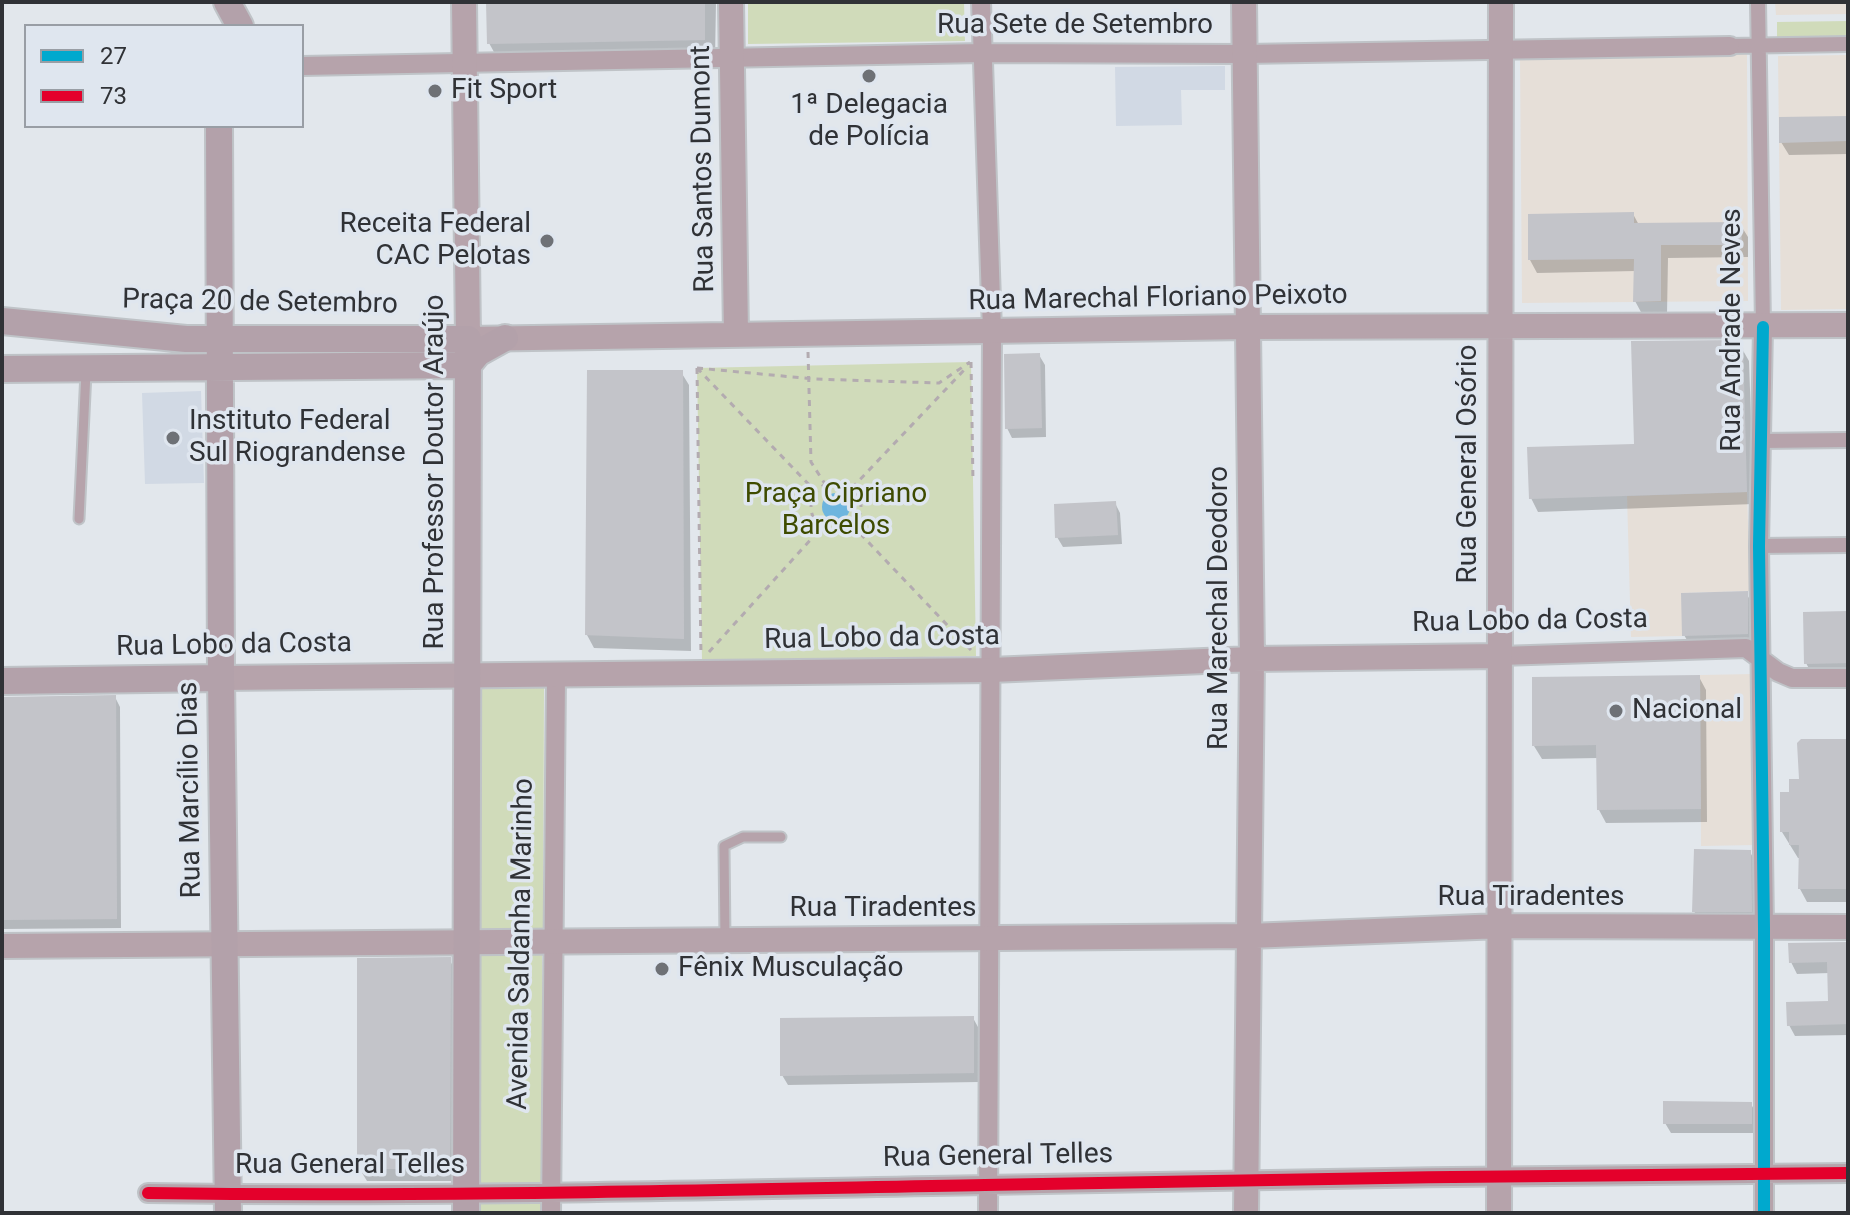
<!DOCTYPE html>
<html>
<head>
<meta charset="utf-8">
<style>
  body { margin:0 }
  #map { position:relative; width:1850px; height:1215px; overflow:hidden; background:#e2e7ec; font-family:Roboto,sans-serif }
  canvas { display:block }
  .frame { position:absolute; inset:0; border:4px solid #303236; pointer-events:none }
  .legend { position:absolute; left:24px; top:24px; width:280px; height:104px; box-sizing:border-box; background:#dfe6ef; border:2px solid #999ea5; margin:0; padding:10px 14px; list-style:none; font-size:24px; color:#303236 }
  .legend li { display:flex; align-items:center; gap:16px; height:40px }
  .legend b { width:40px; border:2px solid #999ea5 }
</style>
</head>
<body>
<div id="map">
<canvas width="1850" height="1215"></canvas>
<div class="frame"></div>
<ul class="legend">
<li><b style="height:10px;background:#00a9ce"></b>27</li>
<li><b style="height:10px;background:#e4002b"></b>73</li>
</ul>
</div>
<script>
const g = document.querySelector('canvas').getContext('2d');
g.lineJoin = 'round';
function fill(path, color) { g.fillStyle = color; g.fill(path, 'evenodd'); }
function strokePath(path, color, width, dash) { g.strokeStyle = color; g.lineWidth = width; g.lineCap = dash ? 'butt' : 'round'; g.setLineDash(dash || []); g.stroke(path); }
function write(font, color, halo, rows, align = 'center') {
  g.font = font + ' Roboto,sans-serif'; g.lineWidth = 7; g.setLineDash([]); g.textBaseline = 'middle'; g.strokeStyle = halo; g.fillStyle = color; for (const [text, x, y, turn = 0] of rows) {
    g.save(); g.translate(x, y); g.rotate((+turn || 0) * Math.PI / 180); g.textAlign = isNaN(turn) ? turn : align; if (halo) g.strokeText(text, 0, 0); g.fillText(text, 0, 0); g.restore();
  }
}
fill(new Path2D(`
  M1775 2H1848V14L1776 15Z
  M1747 53 1748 301 1522 303 1520 55Z
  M1848 55V309L1781 310 1778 56Z
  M1747 492 1750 591 1682 593V636L1631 637 1627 496Z
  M1754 674 1756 845 1701 846 1700 675Z`), '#e6dfd8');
fill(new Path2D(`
  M1225 66V90H1181L1182 125 1116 126 1115 67Z
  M201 391 204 483 145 484 142 393Z`), '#d1d9e4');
fill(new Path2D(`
  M748 2H964L965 41 748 44Z
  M1848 21V39L1777 40V22Z
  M971 362 976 656 702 661 697 368Z
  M479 688H544L543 934 475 933Z
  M542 950 544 1187 474 1188 476 951Z
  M472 1201 545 1202 544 1213H472Z`), '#d0dbba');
fill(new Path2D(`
  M822 507a14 14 0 1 1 28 0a14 14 0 1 1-28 0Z`), '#6eb5de');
fill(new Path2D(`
  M488 2H716L715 59 500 63 489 43Z
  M1848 118V154L1789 155 1781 142Z
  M1633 214 1639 225 1740 224 1748 237V257L1668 258 1667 314H1642L1635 301 1636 271 1537 273 1530 260Z
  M1741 347 1749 361 1754 504 1538 512 1531 498 1636 446Z
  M1039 355 1045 365 1046 437 1012 438 1007 428Z
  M681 372 689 385 691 651 594 648 587 635Z
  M1115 503 1120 513 1122 544 1063 547 1057 537Z
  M1746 593 1758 613V653L1696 655 1684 635Z
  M1848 613V678H1814L1806 663Z
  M1699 677 1706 690 1707 822 1606 823 1599 810 1598 758 1542 759 1534 746Z
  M115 697 120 707 121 928 3 929 2 699Z
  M1848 741V902H1807L1800 889 1801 858H1798L1782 832 1792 794 1802 781Z
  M1750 852 1755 861 1756 921H1699L1694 911Z
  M1848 944V1035L1795 1036 1789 1025 1830 1003V973L1797 974 1791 962Z
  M449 959 457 973V1181H367L359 1168Z
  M973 1018 978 1027 979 1082 788 1085 782 1075Z
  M1751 1104 1756 1113V1133H1671L1665 1123Z`), '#0003');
fill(new Path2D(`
  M486 2H705V40L487 44Z
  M1848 116V141L1779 143V117Z
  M1634 212V223L1741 222 1742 245H1661V301L1633 302 1634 259 1528 260V214Z
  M1737 340 1743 346 1747 492 1529 499 1527 447 1634 444 1631 341Z
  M1040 353 1042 428 1005 429 1004 354Z
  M587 370H683L684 639 585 635Z
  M1116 501 1118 535 1055 538 1054 504Z
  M1748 591V634L1682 636 1681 593Z
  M1848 611V663L1804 664 1803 612Z
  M1700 675 1701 809 1597 810 1596 745 1532 746V677Z
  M116 695 117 919 2 920V697Z
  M1801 739H1848V889H1798L1799 845H1789V832H1780V792H1789V779H1799L1797 743Z
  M1694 849 1751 850 1752 912H1692Z
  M1848 942V1024L1787 1026 1786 1002 1828 1001 1827 962 1789 963 1788 943Z
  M451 957 450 1169H357V958Z
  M974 1016V1073L780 1076V1018Z
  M1663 1101 1752 1102V1124H1663Z`), '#c3c4c9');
const service = new Path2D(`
  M79 519 86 372
  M725 940 724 846 743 837H781`);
const pedestrian = new Path2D(`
  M1758 2 1763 327
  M1730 46 1848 44
  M1761 441 1848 440
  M1759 546 1848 545`);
const minor = new Path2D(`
  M981 2 992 331 988 1213
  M302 66 982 53 1245 54 1730 46
  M1763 327 1759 546 1764 928V1213
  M1500 656 1746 648 1778 672 1792 678H1848
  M148 1193C427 1197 706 1190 985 1185 1273 1179 1560 1175 1848 1173
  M551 1213 556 676`);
const tertiary = new Path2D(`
  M464 2 468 339 1247 327 1848 325
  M731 2 736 334
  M1244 2 1252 659 1246 1213
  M221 678 991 670 1252 659 1500 656
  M2 946 1249 936 1501 926 1848 927
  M1499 1213 1501 2`);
const secondary = new Path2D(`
  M227 2 240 26
  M219 126 221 678 228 1213
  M2 321 186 339H468L466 1213
  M468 365 478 353 505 338
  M2 369 468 365
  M2 681 221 678`);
strokePath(service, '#bfc3c7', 13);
strokePath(pedestrian, '#bfc3c7', 18);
strokePath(minor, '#bfc3c7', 22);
strokePath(tertiary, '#bfc3c7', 28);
strokePath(secondary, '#bfc3c7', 30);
strokePath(new Path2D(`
  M808 352 811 462 825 484
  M971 362 973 482
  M697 368 701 656
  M697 368 814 379 939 383 970 362
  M697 368 816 492
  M811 507a25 25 0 1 1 50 0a25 25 0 1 1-50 0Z
  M852 488 966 368
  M852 525 971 650
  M709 652 822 527`), '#b3abb0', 3, [6, 6]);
strokePath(service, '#b6a3ab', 9);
strokePath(pedestrian, '#b6a3ab', 14);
strokePath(minor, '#b6a3ab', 18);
strokePath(tertiary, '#b6a3ab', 24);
strokePath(secondary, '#b3a1aa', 26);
strokePath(new Path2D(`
  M1763 327 1759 546 1764 928V1213`), '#00a9ce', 12);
strokePath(new Path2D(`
  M148 1193C427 1197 706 1190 985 1185 1273 1179 1560 1175 1848 1173`), '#e4002b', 12);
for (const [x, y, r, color] of [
  [869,76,8,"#6e7176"],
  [435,91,8,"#6e7176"],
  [547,241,8,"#6e7176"],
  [173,438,8,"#6e7176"],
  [1616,711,8,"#6e7176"],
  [662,969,8,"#6e7176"]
]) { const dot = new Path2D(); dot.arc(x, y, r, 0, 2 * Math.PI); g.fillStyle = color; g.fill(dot); strokePath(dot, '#dfe6ef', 3); }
write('28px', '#303236', '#dfe6ef', [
  ["Rua Sete de Setembro",1075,26],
  ["Rua Santos Dumont",704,169,-91],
  ["Rua Marechal Floriano Peixoto",1158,299,-1],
  ["Praça 20 de Setembro",260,303,1],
  ["Rua Andrade Neves",1733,330,-90],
  ["Rua General Osório",1469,464,-90],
  ["Rua Professor Doutor Araújo",436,472,-90],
  ["Rua Marechal Deodoro",1220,608,-90],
  ["Rua Lobo da Costa",1530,622,-1],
  ["Rua Lobo da Costa",882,639,-1],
  ["Rua Lobo da Costa",234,646,-1],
  ["Rua Marcílio Dias",191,790,-91],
  ["Rua Tiradentes",1531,898],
  ["Rua Tiradentes",883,909],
  ["Avenida Saldanha Marinho",522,944,-89],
  ["Rua General Telles",998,1157,-1],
  ["Rua General Telles",350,1166]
]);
write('28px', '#303236', '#dfe6ef', [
  ["Fit Sport",451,91],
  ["1ª Delegacia",869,106,"center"],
  ["de Polícia",869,138,"center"],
  ["Receita Federal",531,225,"right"],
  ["CAC Pelotas",531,257,"right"],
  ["Instituto Federal",189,422],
  ["Sul Riograndense",189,454],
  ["Nacional",1632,711],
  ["Fênix Musculação",678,969]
], 'left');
write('28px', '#3e4b00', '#dfe6ef', [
  ["Praça Cipriano",836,495],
  ["Barcelos",836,527]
]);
</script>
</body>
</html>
